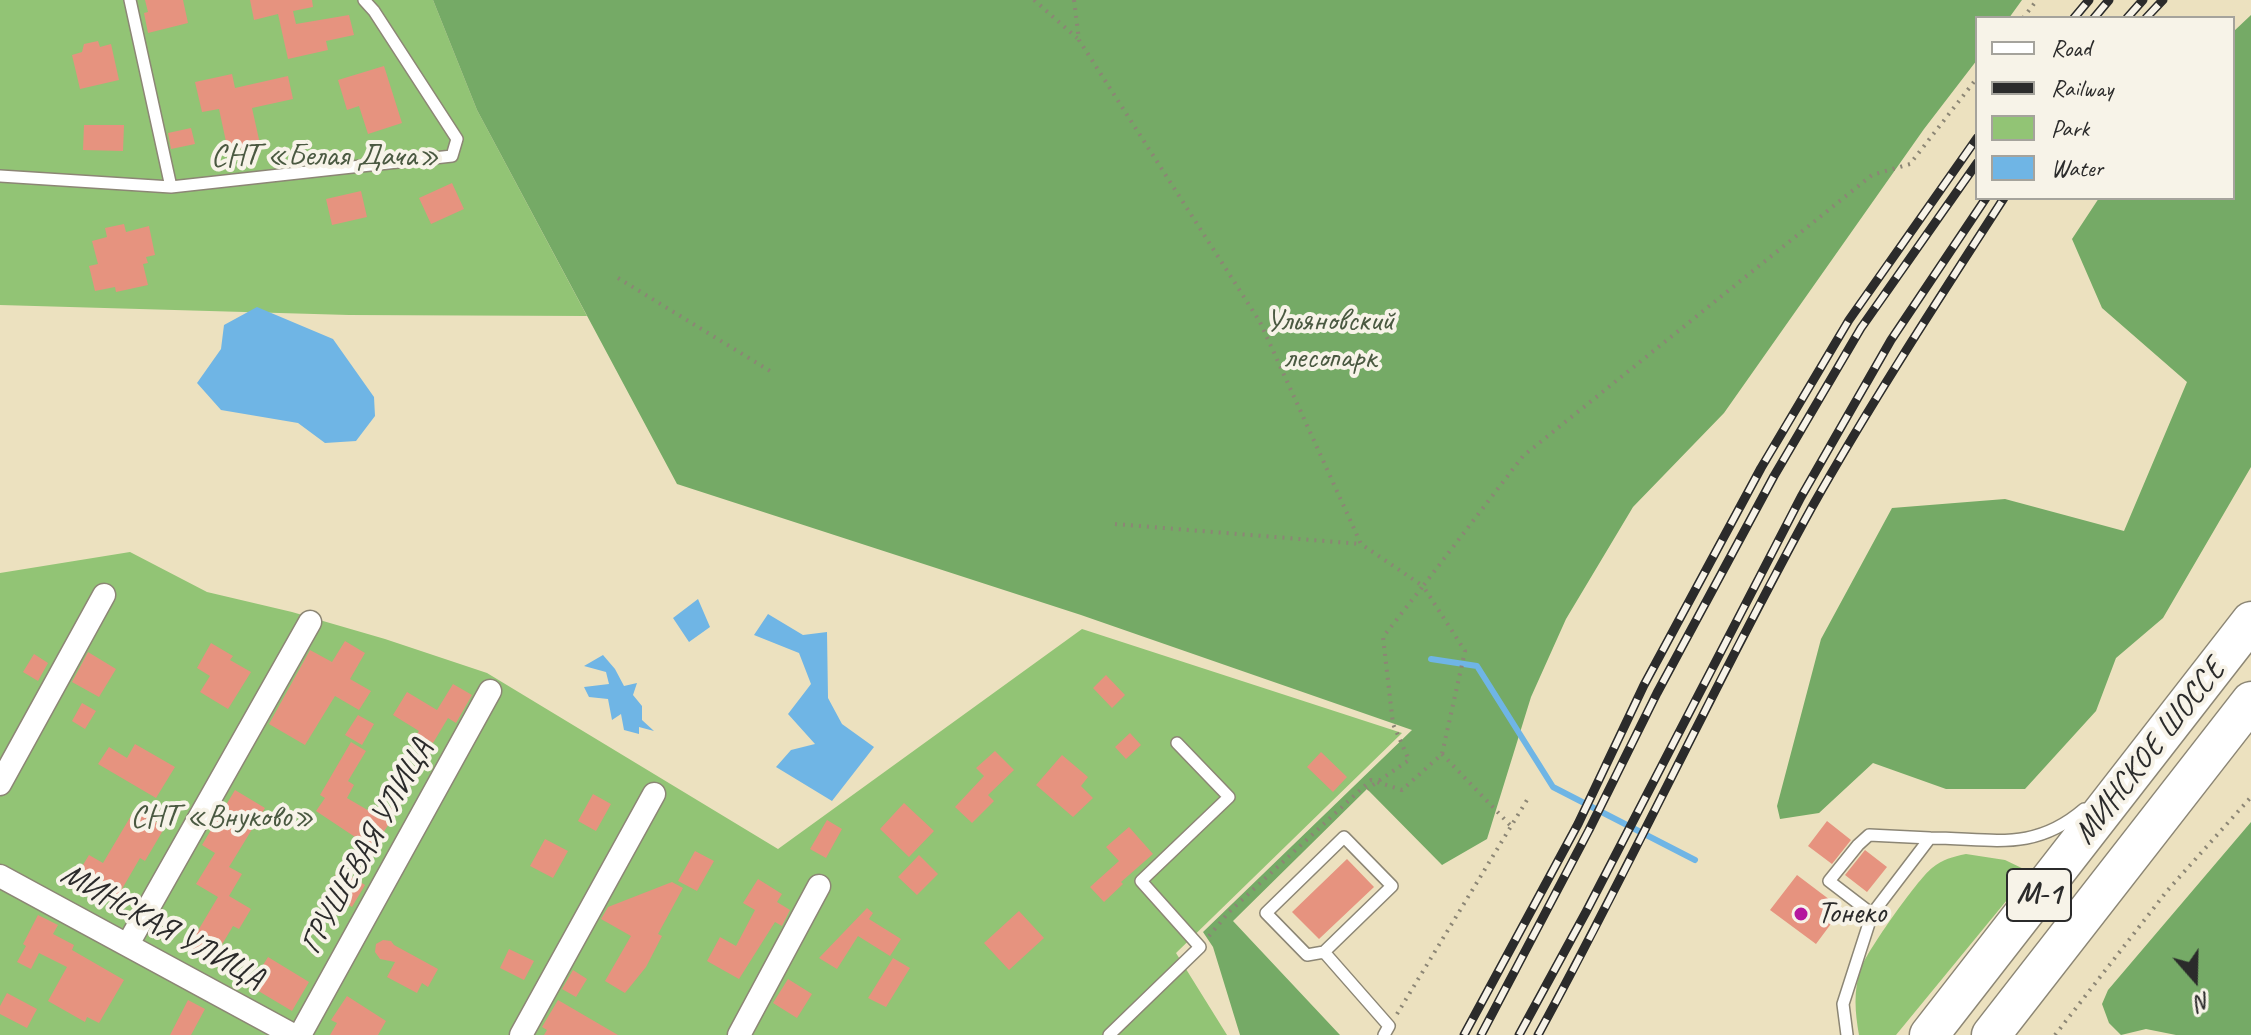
<!DOCTYPE html>
<html>
<head>
<meta charset="utf-8">
<style>
  body { margin:0 }
  #map { position:relative; width:2251px; height:1035px; overflow:hidden; background:#ece1bf; font-family:Caveat,sans-serif }
  canvas { display:block }
  .legend { position:absolute; left:1975px; top:16px; width:260px; height:184px; box-sizing:border-box; background:#f7f3e8; border:2px solid #a5a39c; margin:0; padding:10px 14px; list-style:none; font-size:24px; color:#2b2b2b }
  .legend li { display:flex; align-items:center; gap:16px; height:40px }
  .legend b { width:40px; border:2px solid #a5a39c }
  .north { position:absolute; left:2155px; top:939px; width:80px; height:80px; -webkit-text-stroke:6px #f7f3e8; paint-order:stroke; rotate:160deg; font-size:22px; font-weight:700; line-height:32px; text-align:center; color:#2b2b2b }
  .north::after { content:''; display:block; margin:auto; width:28px; height:36px; background:#2b2b2b; clip-path:polygon(50% 0,100% 100%,50% 72%,0 100%) }
</style>
</head>
<body>
<div id="map">
<canvas width="2251" height="1035"></canvas>
<ul class="legend">
<li><b style="height:10px;background:#fff"></b>Road</li>
<li><b style="height:10px;background:#2b2b2b"></b>Railway</li>
<li><b style="height:22px;background:#92c475"></b>Park</li>
<li><b style="height:22px;background:#6fb5e5"></b>Water</li>
</ul>
<div class="north">N</div>
</div>
<script>
const g = document.querySelector('canvas').getContext('2d');
g.lineJoin = 'round';
function fill(path, color) { g.fillStyle = color; g.fill(path, 'evenodd'); }
function strokePath(path, color, width, dash) { g.strokeStyle = color; g.lineWidth = width; g.lineCap = dash ? 'butt' : 'round'; g.setLineDash(dash || []); g.stroke(path); }
function write(font, color, halo, rows, align = 'center') {
  g.font = font + ' Caveat,sans-serif'; g.lineWidth = 8; g.setLineDash([]); g.textBaseline = 'middle'; g.strokeStyle = halo; g.fillStyle = color; for (const [text, x, y, turn = 0] of rows) {
    g.save(); g.translate(x, y); g.rotate((+turn || 0) * Math.PI / 180); g.textAlign = isNaN(turn) ? turn : align; if (halo) g.strokeText(text, 0, 0); g.fillText(text, 0, 0); g.restore();
  }
}
fill(new Path2D(`
  M0 0H433L477 110 587 316 349 315 0 305Z
  M130 552 207 592 292 612 385 639 487 673 778 849 1082 629 1402 733 1176 953 1227 1035H0V573Z
  M1966 854 2005 860 2030 872 1896 1035H1859C1855 1013 1853 990 1861 968 1868 950 1917 880 1932 868 1943 859 1952 857 1966 854Z`), '#92c475');
fill(new Path2D(`
  M433 0H2022L2009 18H1977V60L1924 129 1724 413 1633 507 1566 619 1531 697 1487 839 1442 865 1367 789 1233 921 1340 1035H1240L1213 947 1203 932 1412 730 1081 615 677 484 477 110Z
  M2251 15V467L2163 618 2116 658 2096 711 2025 789H1946L1873 763 1819 813 1780 819 1777 806 1821 639 1892 508 2005 499 2124 531 2187 382 2102 308 2072 239 2099 198H2233V32Z
  M2251 822V1035H2176L2146 1029 2121 1035 2109 1023 2102 1004 2108 990Z`), '#75aa66');
fill(new Path2D(`
  M257 307 333 339 374 397 375 416 356 441 325 443 298 423 221 410 197 383 221 349 224 325Z
  M698 599 710 627 689 642 673 618Z
  M768 614 803 635 827 632 828 698 842 724 874 747 832 801 776 767 791 750 815 744 788 714 811 684 799 653 754 635Z
  M603 655 615 669 624 686 637 683 633 695 642 706V720L654 731 639 727V734L624 730 621 714 612 720 608 699 589 697 584 687 609 684 606 672 584 666Z`), '#6fb5e5');
strokePath(new Path2D(`
  M1431 659 1477 666 1553 787 1695 860`), '#6fb5e5', 6);
fill(new Path2D(`
  M145 0H183L188 23 148 33 144 13 148 12Z
  M250 0H312L313 7 293 11 296 24 349 15 354 35 326 41 328 50 288 59 278 14 254 20Z
  M98 41 100 47 111 44 119 80 80 89 72 55 82 52 84 44Z
  M384 66 402 123 368 134 359 106 347 110 338 80Z
  M232 74 235 88 288 76 293 99 252 108 260 144 228 151 219 109 202 112 195 82Z
  M84 125H124L123 151 83 150Z
  M191 128 195 144 171 149 168 133Z
  M452 183 464 209 431 224 419 198Z
  M361 191 367 217 332 225 326 199Z
  M124 224 126 232 149 226 155 255 146 257 148 263 143 264 148 285 116 292 115 287 95 291 89 266 98 264 92 241 107 237 105 228Z
  M345 641 365 653 350 679 371 691 359 710 335 696 305 745 269 724 310 650 332 662Z
  M211 643 233 656 230 660 251 672 228 709 200 692 210 676 197 668Z
  M88 652 116 669 99 697 72 682Z
  M34 654 48 663 38 681 23 672Z
  M1106 675 1125 695 1112 708 1093 688Z
  M453 684 472 695 456 723 448 718 433 743 417 734 419 731 393 715 407 692 437 710Z
  M82 703 96 711 85 729 72 721Z
  M358 715 374 724 362 745 345 735Z
  M1130 733 1141 745 1126 759 1115 747Z
  M351 742 366 751 348 781 354 785 347 798 376 815 383 803 397 811 373 849 316 811 325 798 320 795Z
  M135 744 175 767 156 798 98 764 109 747 127 758Z
  M995 751 1014 770 988 795 994 801 972 823 955 807 984 776 976 768Z
  M1321 752 1347 777 1333 792 1307 767Z
  M1062 755 1088 777 1081 786 1093 798 1073 817 1036 785Z
  M235 790 265 808 229 867 242 874 229 896 251 909 239 929 233 926 211 963 187 949 218 897 196 884 215 853 202 845Z
  M593 794 611 804 596 831 578 821Z
  M904 803 934 831 909 857 880 829Z
  M135 809 165 827 145 861 140 858 115 901 75 878 89 855 103 863Z
  M827 820 842 829 826 858 810 849Z
  M1827 821 1851 840 1832 864 1808 846Z
  M1129 827 1153 854 1121 882 1123 884 1104 902 1090 887 1119 861 1106 847Z
  M545 839 568 851 553 878 530 866Z
  M1865 850 1887 867 1867 892 1845 875Z
  M695 851 714 861 697 891 678 881Z
  M919 855 938 874 917 895 898 877Z
  M1347 859 1374 887 1319 939 1292 912Z
  M339 869 365 885 352 907 326 891Z
  M1797 875 1842 909 1816 944 1770 910Z
  M758 879 782 894 777 902 790 910 782 926 775 922 739 979 707 961 720 937 736 946 755 910 743 903Z
  M672 882 683 888 658 934 662 936 646 967 625 993 605 981 631 936 601 919 608 907Z
  M867 908 873 913 869 919 901 939 890 956 858 936 837 969 819 958Z
  M1019 911 1044 938 1009 970 984 943Z
  M38 915 58 925 53 934 74 945 72 950 124 980 99 1023 87 1017 85 1022 48 1001 67 967 39 953 31 969 17 962 26 946 23 944Z
  M383 940 391 941 394 945 438 969 428 987 422 983 417 993 387 977 395 962 380 959 375 952 376 944Z
  M509 949 534 961 524 980 500 968Z
  M268 957 309 982 292 1011 250 986Z
  M893 958 910 968 886 1007 868 998Z
  M573 970 587 979 576 997 562 989Z
  M788 979 812 994 797 1018 773 1003Z
  M7 993 37 1009 27 1028 0 1014V1006Z
  M347 996 386 1021 378 1035H330L337 1023 331 1020Z
  M188 1000 205 1009 191 1035H170Z
  M558 1000 618 1035H544L547 1030 542 1027Z`), '#e6937f');
const lane = new Path2D(`
  M130 0 171 187
  M0 176 171 187 452 156 457 139 374 11 364 0
  M1344 837 1392 886 1324 952 1307 955 1266 913Z
  M1872 914 1829 881 1858 845 1869 835 1930 838
  M1324 952 1389 1026 1384 1035
  M1109 1035 1200 947 1141 881 1229 797 1177 743
  M1847 1035 1843 1004 1872 914 1930 838C1991 838 2033 853 2084 809`);
const street = new Path2D(`
  M0 784 104 595
  M0 876 293 1035
  M128 944 310 622
  M300 1035 490 691
  M521 1035 654 794
  M739 1035 819 886`);
const highway = new Path2D(`
  M1929 1035 2251 621
  M1991 1035 2251 701`);
strokePath(lane, '#8c8675', 14);
strokePath(street, '#8c8675', 25);
strokePath(highway, '#8c8675', 41);
strokePath(new Path2D(`
  M1034 0 1077 38
  M1074 0 1079 40 1260 322 1361 544 1423 586 1383 637 1393 724 1409 760 1367 789
  M2023 18 2037 0
  M618 278 775 374
  M1115 524 1361 544
  M1442 754 1511 826
  M1209 936 1229 912 1371 780 1402 790 1442 754 1465 651 1423 586 1523 456 1872 175 1910 164 1977 78
  M1397 1014 1527 800
  M2055 1035 2167 891 2251 797`), '#8c8675', 4, [2, 6]);
strokePath(lane, '#fff', 11);
strokePath(street, '#fff', 22);
strokePath(highway, '#fff', 38);
const rail = new Path2D(`
  M2074 18 2089 0
  M2094 18 2109 0
  M2127 18 2143 0
  M2146 18 2163 0
  M1464 1035 1578 824 1644 685 1761 468 1849 320 1977 138
  M1481 1035 1589 830 1657 693 1774 476 1861 328 1977 163
  M1519 1035 1586 912 1801 497 1891 340 1986 198
  M1538 1035C1633 861 1716 681 1812 507 1872 401 1938 300 2004 198`);
strokePath(rail, '#2b2b2b', 9);
strokePath(rail, '#f7f3e8', 6, [18]);
for (const [x, y, r, color] of [
  [1801,914,8,"#b5179e"]
]) { const dot = new Path2D(); dot.arc(x, y, r, 0, 2 * Math.PI); g.fillStyle = color; g.fill(dot); strokePath(dot, '#f7f3e8', 3); }
for (const [x, y, w] of [
  [2039,895,64]
]) { const box = new Path2D(); box.roundRect(x - w / 2, y - 26, w, 52, 6); g.fillStyle = '#f7f3e8'; g.fill(box); strokePath(box, '#2b2b2b', 2); }
write('bold 30px', '#2b2b2b', null, [
  ["М-1",2039,895]
]);
write('32px', '#4a5941', '#f7f3e8', [
  ["СНТ «Белая Дача»",325,157],
  ["Ульяновский",1330,322],
  ["лесопарк",1330,359],
  ["СНТ «Внуково»",222,818]
]);
write('32px', '#2b2b2b', '#f7f3e8', [
  ["МИНСКОЕ ШОССЕ",2150,752,-52],
  ["ГРУШЕВАЯ УЛИЦА",367,847,-61],
  ["МИНСКАЯ УЛИЦА",162,927,29]
]);
write('32px', '#2b2b2b', '#f7f3e8', [
  ["Тонеко",1817,914]
], 'left');
</script>
</body>
</html>
